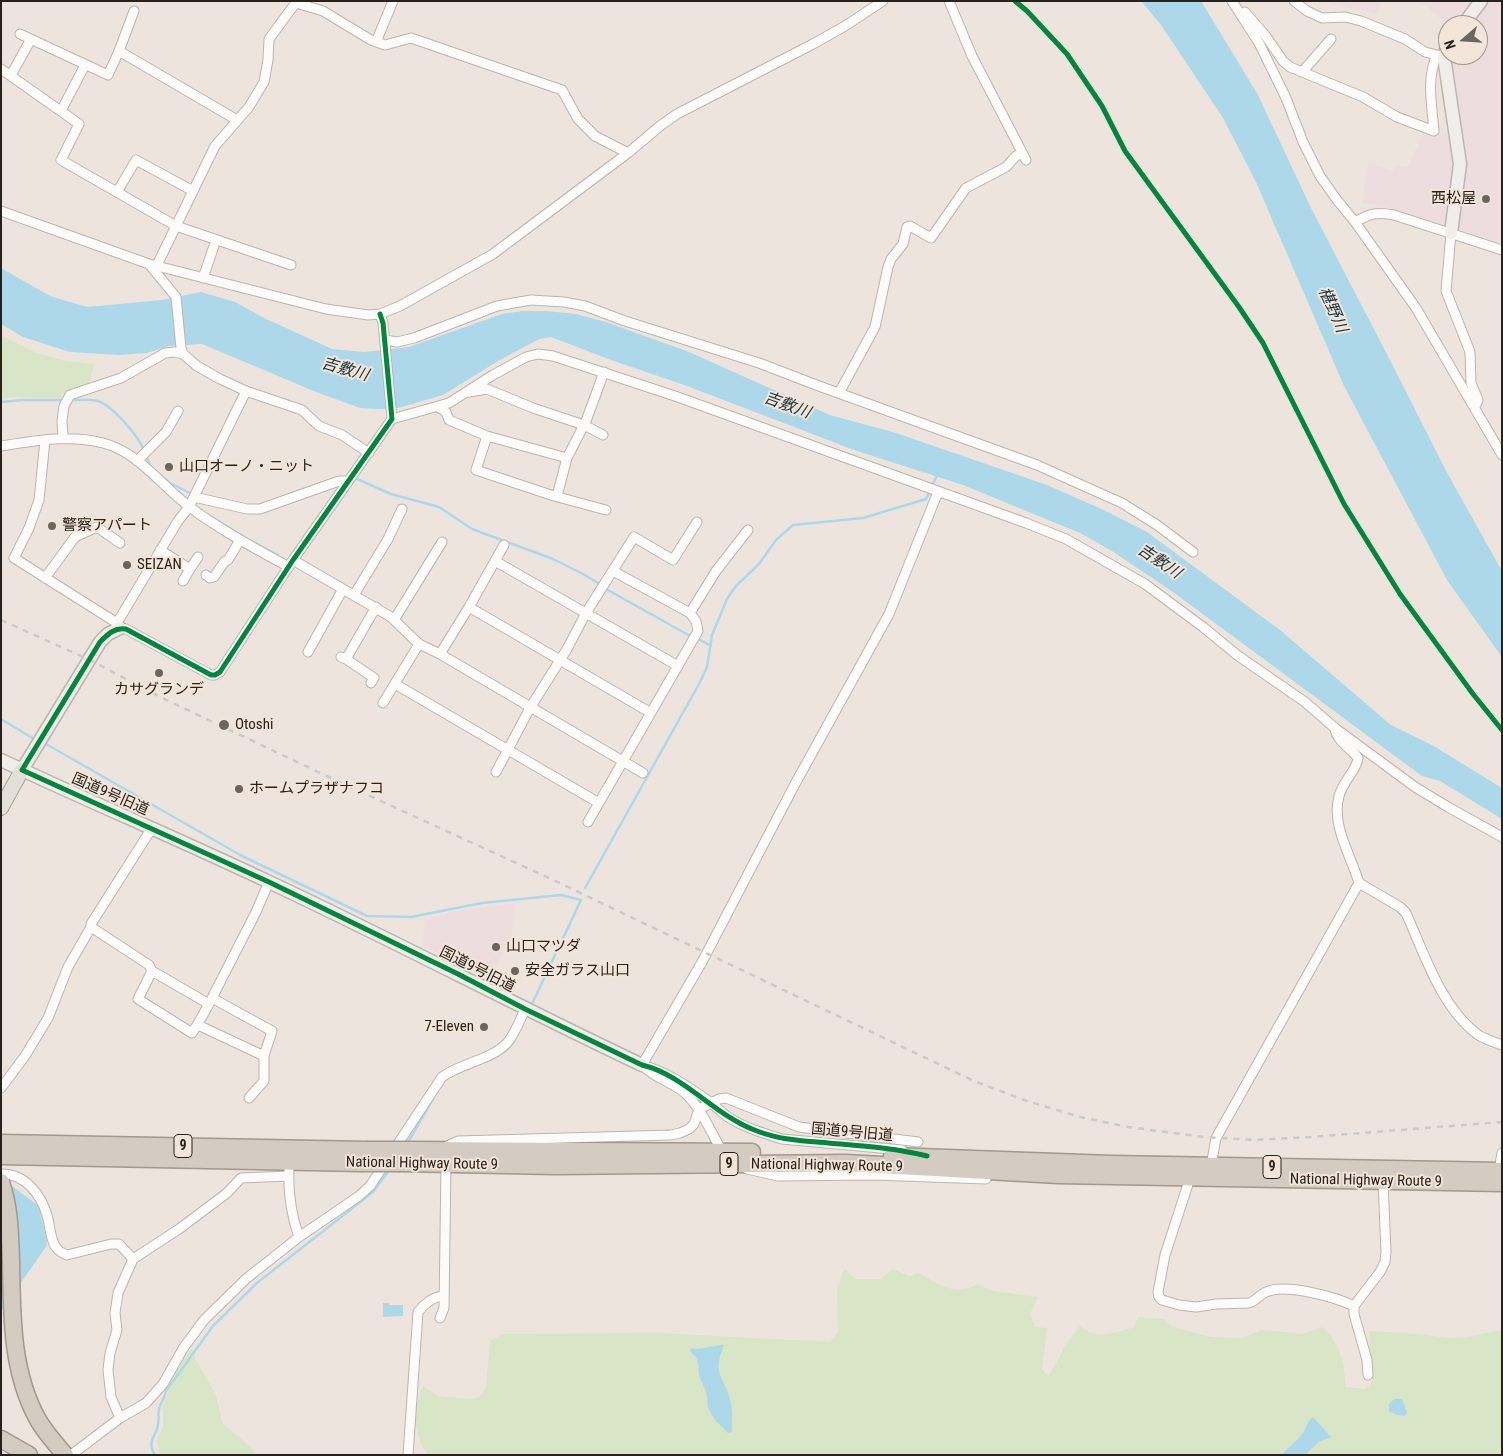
<!DOCTYPE html>
<html>
<head>
<meta charset="utf-8">
<style>
  body { margin:0 }
  #map { position:relative; width:1503px; height:1456px; overflow:hidden; background:#ede5dd; font-family:"Roboto Condensed",sans-serif }
  canvas { display:block }
  .frame { position:absolute; inset:0; border:2px solid #27221d; pointer-events:none }
  .north { position:absolute; left:1438px; top:15px; width:50px; height:50px; box-sizing:border-box; background:#f3e5d7; border:1px solid #a1978d; border-radius:50%; rotate:251deg; font-size:14px; font-weight:700; line-height:20px; text-align:center; color:#27221d }
  .north::after { content:''; display:block; margin:auto; width:18px; height:22px; background:#6c6660; clip-path:polygon(50% 0,100% 100%,50% 72%,0 100%) }
</style>
</head>
<body>
<div id="map">
<canvas width="1503" height="1456"></canvas>
<div class="frame"></div>
<div class="north">N</div>
</div>
<script>
const g = document.querySelector('canvas').getContext('2d');
g.lineJoin = 'round';
function fill(path, color) { g.fillStyle = color; g.fill(path, 'evenodd'); }
function strokePath(path, color, width, dash) { g.strokeStyle = color; g.lineWidth = width; g.lineCap = dash ? 'butt' : 'round'; g.setLineDash(dash || []); g.stroke(path); }
function write(font, color, halo, rows, align = 'center') {
  g.font = font + ' "Roboto Condensed","Noto Sans JP",sans-serif'; g.lineWidth = 4; g.setLineDash([]); g.textBaseline = 'middle'; g.strokeStyle = halo; g.fillStyle = color; for (const [text, x, y, turn = 0] of rows) {
    g.save(); g.translate(x, y); g.rotate((+turn || 0) * Math.PI / 180); g.textAlign = isNaN(turn) ? turn : align; if (halo) g.strokeText(text, 0, 0); g.fillText(text, 0, 0); g.restore();
  }
}
fill(new Path2D(`
  M1318 1H1381L1378 14Z
  M1412 1H1502V243L1379 205 1362 203 1368 162 1392 171 1397 166H1408L1424 131 1450 134 1449 55H1478V25H1448L1426 6Z
  M515 903 514 924 511 938 490 979 422 945 425 919 451 912Z`), '#eeddde');
fill(new Path2D(`
  M1 335 35 352 65 361 94 364 89 384 61 394V398L15 397 1 399Z
  M844 1269 855 1279H881L893 1269 909 1276 918 1273C938 1283 956 1298 977 1284L993 1291 1038 1297 1030 1314 1035 1327 1047 1328 1042 1369 1048 1376 1056 1364 1065 1345 1080 1326C1096 1340 1116 1333 1134 1327L1138 1317 1163 1319 1173 1327 1211 1337 1242 1338 1261 1330 1303 1334 1322 1327C1341 1343 1344 1363 1346 1387L1365 1389 1372 1382 1369 1331 1419 1334 1448 1338 1467 1337 1502 1330V1455H428L421 1444 412 1415 423 1386 438 1396 469 1399 480 1397 486 1387 490 1341 502 1334 658 1333 830 1342 838 1332 837 1289Z
  M192 1348 196 1360 216 1395 223 1424 244 1441 258 1455H160L157 1442 163 1426V1406L178 1367Z`), '#d9e5c7');
fill(new Path2D(`
  M1141 1H1201L1258 95 1311 208 1390 360 1445 469 1502 571V657L1447 580 1344 386 1256 182 1223 118 1161 25Z
  M1 268 50 296 87 307 162 300 201 292 235 302 262 317 332 349 364 352 409 347 502 314 522 311H547L576 314 606 322 689 352 830 415 896 433 1047 485 1106 511 1147 532 1280 630 1391 725 1432 745 1502 788V819L1440 781 1422 776 1173 592 1112 551 1080 533 963 485 854 450 687 386 611 360 551 337 539 339 498 361 443 395 398 408 379 409 360 408 316 392 202 344 169 346 147 353 119 355 70 352 23 337 1 324Z
  M12 1186 39 1206 47 1241 46 1247 1 1311V1242L13 1220 8 1195Z
  M383 1303H389V1305H403V1316L383 1317Z
  M721 1345H724C711 1377 725 1375 731 1403 733 1412 732 1422 732 1432L728 1433 715 1420 708 1408 707 1394 699 1376 698 1363 696 1357 690 1351 691 1348 698 1349Z
  M1394 1399H1402L1407 1412 1405 1416 1397 1415 1389 1411V1404Z
  M1313 1417 1331 1437 1319 1442 1305 1455H1281C1288 1448 1296 1442 1302 1434 1307 1428 1306 1422 1313 1417Z`), '#add8ea');
strokePath(new Path2D(`
  M71 400C79 400 90 399 98 401 113 406 138 436 144 450
  M1 402 23 400H61
  M146 456 151 467 170 483 192 494
  M355 478 391 494 439 507 472 529 553 559 583 574 598 583
  M932 486 937 475
  M207 514 246 538 278 555
  M606 589 692 637
  M698 639 711 646
  M1 719 34 739
  M46 744 242 856 367 916 411 917 482 903 561 895 581 900 531 1006
  M585 888 699 684 707 667 712 635 727 599 736 586 759 564 776 540 793 525 863 518 926 499 930 491
  M497 1056C506 1052 512 1046 516 1038
  M407 1144 433 1099
  M155 1455C146 1440 156 1438 158 1425 159 1420 158 1415 159 1409 160 1403 165 1398 166 1391L213 1326 257 1283 373 1192 390 1169`), '#add8ea', 2.5);
const street = new Path2D(`
  M949 1 972 56 1026 160
  M1232 1 1259 43 1286 98 1303 142 1320 176 1337 200 1355 222 1416 308 1502 455
  M1294 1 1307 11 1322 18 1345 17 1361 21 1405 39 1425 52 1437 55
  M296 3 323 11 371 40 385 45 411 38 562 90 578 119 595 136 628 153
  M1245 12 1265 35 1283 61 1290 67 1363 97 1397 117 1434 131C1432 106 1426 78 1437 55L1444 57
  M20 34 108 75 119 51 237 120
  M376 42 393 1
  M119 51 134 11
  M1 69 79 124 61 160 176 226 291 265
  M1302 72 1331 39
  M11 75 31 39
  M61 111 85 65
  M117 192 136 160 193 191
  M1 211 149 264 326 309 368 315 380 314 400 306 493 254 628 153 660 126 677 114 813 44 845 26 883 1
  M1355 222C1371 213 1376 212 1394 215L1502 250
  M1451 233 1446 291 1470 352 1471 383 1478 400 1475 407
  M149 264 176 297 181 348 183 354
  M157 265 215 146 249 107 264 82 268 60 269 39 297 1
  M203 278 214 246
  M385 340 397 342 414 338 497 306 531 300 564 302 585 306 625 321 759 363 819 386 1037 465 1122 503 1157 525 1193 552
  M469 392 487 389 533 408 584 425 603 435
  M839 393 875 327 888 267 891 259 903 244 907 227 910 226 931 238 966 188 1006 167 1016 156 1022 153
  M438 407 446 412 449 420 487 436 567 458 586 421 604 372
  M392 419 449 403 493 375 526 357 538 354 553 356 675 396 1026 523 1066 539 1145 584 1203 627 1237 655 1305 702 1335 728 1415 787 1448 807 1502 837
  M487 436 476 470 554 496 606 510
  M63 437 62 421 64 406 70 395 121 378 165 353 174 352 183 354 197 366 220 379 246 391 302 410 319 426 342 435 369 453
  M45 440 39 500 29 528 14 558 117 623 120 628 126 629 211 675H215L220 672 293 560 392 419 383 323 380 314
  M1 446C36 441 69 434 103 443 139 452 162 487 191 508 222 531 256 549 289 567
  M137 461 166 432 178 411
  M557 496 567 458
  M194 497 247 509H260L339 481H348
  M160 550 190 569 183 581
  M293 560 391 617 419 644 440 654 643 773
  M495 561 678 666
  M190 569 198 557
  M613 571 690 613
  M206 575 210 578 214 577 225 561 228 560 240 540
  M45 578 75 537 97 527 120 543
  M354 595 388 539 402 509
  M469 607 651 713
  M394 620 442 542
  M117 623 178 521 189 507 246 391
  M308 652 343 589
  M440 654 469 607 504 545
  M341 657 346 659 376 607
  M346 659 374 678 371 683
  M395 684 599 803
  M383 703 419 644
  M496 772 530 708 567 649 586 613 634 537 673 560 697 522
  M588 822 698 631 696 621 690 613 716 571 748 530
  M1359 883 1400 907 1406 913C1424 953 1441 1007 1477 1034 1484 1039 1494 1042 1502 1045
  M91 927 149 965 152 971
  M209 1004 152 971 138 999 192 1033C199 1022 206 1010 212 998
  M198 1025 264 1056
  M642 1065 702 962 795 784 889 614 938 492
  M642 1065C666 1071 690 1088 710 1102 716 1107 722 1113 728 1117 745 1128 763 1133 782 1139L902 1150
  M642 1065C656 1079 672 1082 685 1093 700 1107 709 1128 719 1146
  M1 1088 25 1056 48 1018 68 967 91 927V924L152 828
  M249 1098 264 1081V1056L272 1031 212 998 256 912 269 882
  M447 1149 449 1145 458 1141 671 1135 680 1133 689 1129 694 1124 699 1109 719 1099 726 1098 799 1127 918 1142
  M1211 1166 1216 1138 1359 883C1351 855 1331 826 1339 796 1343 781 1357 770 1358 758 1351 748 1336 741 1335 728
  M747 1169 778 1176 874 1175 986 1179
  M289 1170C288 1192 292 1217 299 1237
  M1499 1171 1502 1153
  M1 1174C25 1173 41 1195 47 1215 50 1225 50 1237 55 1246 58 1251 62 1253 67 1255L111 1244H119L133 1259
  M1190 1178 1165 1255 1158 1292 1159 1297 1162 1300 1179 1305 1196 1307 1216 1304 1249 1303C1256 1301 1259 1295 1266 1292 1285 1283 1335 1297 1354 1306
  M440 1318 444 1308 446 1162
  M1368 1375 1367 1360 1354 1314V1306L1380 1272 1385 1262 1386 1252 1383 1181
  M120 1418 111 1397 108 1370 110 1353 117 1330 115 1313 118 1293 133 1259 179 1229 227 1193 241 1178 289 1176
  M71 1455 120 1418 146 1403 163 1384 184 1347 204 1320 247 1278 299 1237 359 1196 370 1186 442 1077C461 1063 491 1060 507 1043 515 1034 520 1020 525 1009
  M408 1455 418 1312C424 1304 434 1296 444 1296`);
const secondary = new Path2D(`
  M1463 25 1481 1
  M1448 44 1444 57 1460 164 1451 233
  M1 760C90 802 181 840 269 882 395 941 517 1006 642 1065
  M22 770 100 642 108 634 120 628`);
const primary = new Path2D(`
  M1 808 22 770`);
const highway = new Path2D(`
  M1 1143 366 1150
  M407 1150 752 1152
  M1 1156 361 1163
  M892 1156 1111 1164 1502 1171
  M400 1163 556 1166 846 1163 1058 1175 1502 1183
  M1 1182C10 1209 10 1234 11 1261 12 1315 11 1370 37 1418 44 1431 55 1443 65 1455
  M1 1439 29 1455`);
strokePath(street, '#bbb5af', 11);
strokePath(secondary, '#bbb5af', 15);
strokePath(primary, '#a2988b', 16);
strokePath(highway, '#a2988b', 19);
strokePath(street, '#fcfbfa', 9);
strokePath(secondary, '#f0edea', 12);
strokePath(primary, '#e4dfd9', 14);
strokePath(highway, '#d4ccc3', 16);
strokePath(new Path2D(`
  M1 620 90 660 160 697 350 787 547 877 974 1081 1027 1101 1080 1117 1128 1127 1204 1137 1254 1140 1310 1137 1502 1122`), '#cccac7', 2.5, [6, 6]);
const highwayBridge = new Path2D(`
  M366 1150H407
  M361 1163H400`);
strokePath(highwayBridge, '#a2988b', 19, []);
strokePath(highwayBridge, '#d4ccc3', 16);
strokePath(new Path2D(`
  M1015 1 1027 11 1067 54 1102 106 1125 151 1239 307 1263 343 1344 504 1400 594 1473 694 1502 730
  M380 314 383 323 392 419 293 560 220 672 215 675H211L126 629C115 627 108 634 100 642L22 770 269 882 458 974 525 1009 642 1065C685 1075 716 1117 757 1131 780 1140 804 1141 828 1143 862 1146 894 1148 927 1156`), '#00873e', 5);
for (const [x, y, r, color] of [
  [1486,199,5,"#6c6660"],
  [169,467,5,"#6c6660"],
  [52,526,5,"#6c6660"],
  [127,565,5,"#6c6660"],
  [159,673,5,"#6c6660"],
  [224,725,6,"#6c6660"],
  [239,789,5,"#6c6660"],
  [496,947,5,"#6c6660"],
  [515,971,5,"#6c6660"],
  [484,1027,5,"#6c6660"]
]) { const dot = new Path2D(); dot.arc(x, y, r, 0, 2 * Math.PI); g.fillStyle = color; g.fill(dot); strokePath(dot, '#f3e5d7', 2); }
for (const [x, y, w] of [
  [183,1146,18],
  [729,1164,18],
  [1272,1167,18]
]) { const box = new Path2D(); box.roundRect(x - w / 2, y - 11.5, w, 23, 4); g.fillStyle = '#f3e5d7'; g.fill(box); strokePath(box, '#27221d', 1); }
write('bold 14px', '#27221d', null, [
  ["9",183,1146],
  ["9",729,1164],
  ["9",1272,1167]
]);
write('15px', '#27221d', '#f3e5d7', [
  ["西松屋",1476,199,"right"],
  ["山口オーノ・ニット",179,467],
  ["警察アパート",62,526],
  ["SEIZAN",137,565],
  ["カサグランデ",159,690,"center"],
  ["Otoshi",235,725],
  ["ホームプラザナフコ",249,789],
  ["山口マツダ",506,947],
  ["安全ガラス山口",525,971],
  ["7-Eleven",474,1027,"right"]
], 'left');
write('15px', '#27221d', '#f3e5d7', [
  ["国道9号旧道",110,795,24],
  ["国道9号旧道",477,970,27],
  ["国道9号旧道",852,1133,5],
  ["National Highway Route 9",422,1164,1],
  ["National Highway Route 9",827,1166,1],
  ["National Highway Route 9",1366,1181,1]
]);
write('italic 16px', '#163542', '#f3e5d7', [
  ["椹野川",1332,310,66],
  ["吉敷川",345,370,16],
  ["吉敷川",787,406,20],
  ["吉敷川",1159,562,34]
]);
</script>
</body>
</html>
